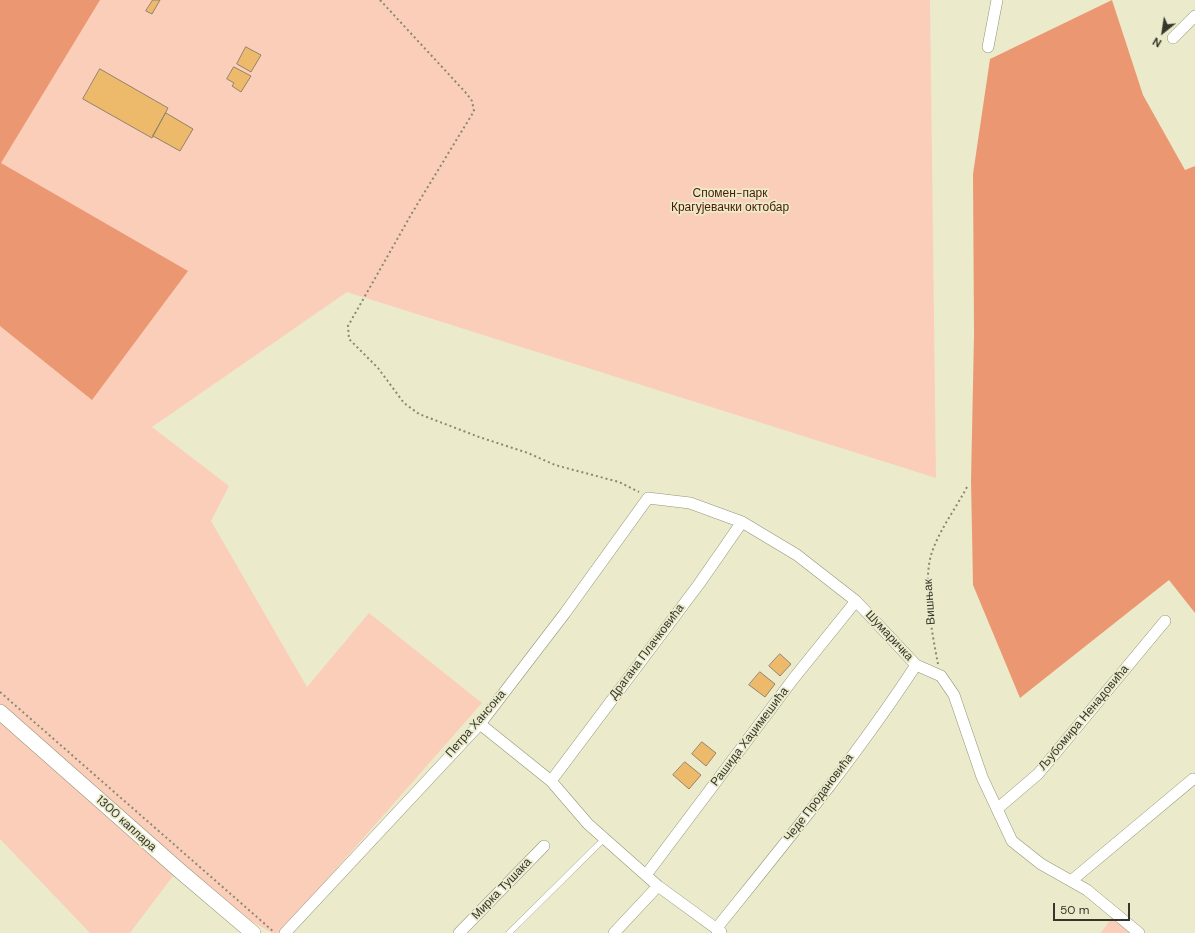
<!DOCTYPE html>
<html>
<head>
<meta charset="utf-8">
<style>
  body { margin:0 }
  #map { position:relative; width:1195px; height:933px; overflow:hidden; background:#ebebcc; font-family:"DM Sans",sans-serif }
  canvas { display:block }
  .north { position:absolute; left:1143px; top:12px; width:40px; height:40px; -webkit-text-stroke:3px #ebebcc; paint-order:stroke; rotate:210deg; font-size:11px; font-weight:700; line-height:16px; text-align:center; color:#36362a }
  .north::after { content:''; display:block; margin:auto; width:14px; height:18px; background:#36362a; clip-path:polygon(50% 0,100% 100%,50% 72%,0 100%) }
  .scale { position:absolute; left:1053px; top:903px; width:77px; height:18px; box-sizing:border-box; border:2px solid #36362a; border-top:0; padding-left:5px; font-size:12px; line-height:14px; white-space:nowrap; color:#36362a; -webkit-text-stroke:3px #ebebcc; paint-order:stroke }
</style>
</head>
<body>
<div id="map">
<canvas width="1195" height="933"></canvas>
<div class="north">N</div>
<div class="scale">50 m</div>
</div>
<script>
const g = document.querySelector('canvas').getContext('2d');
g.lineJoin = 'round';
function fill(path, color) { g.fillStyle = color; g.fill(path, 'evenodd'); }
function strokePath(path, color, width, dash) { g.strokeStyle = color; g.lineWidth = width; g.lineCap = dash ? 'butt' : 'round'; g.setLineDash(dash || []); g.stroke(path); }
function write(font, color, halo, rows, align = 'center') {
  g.font = font + ' "DM Sans",sans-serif'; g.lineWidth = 3.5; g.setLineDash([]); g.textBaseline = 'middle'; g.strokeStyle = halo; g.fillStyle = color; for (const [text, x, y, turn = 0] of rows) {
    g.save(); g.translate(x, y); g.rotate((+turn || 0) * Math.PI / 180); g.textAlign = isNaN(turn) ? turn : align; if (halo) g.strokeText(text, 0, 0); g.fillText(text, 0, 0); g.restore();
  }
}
fill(new Path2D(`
  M0 0H930L936 478 347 292 152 427 229 486 211 521 307 687 369 613 482 703 280 933H272L173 876 130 933H90L0 839Z
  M1112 917 1129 933H1101Z`), '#fbceba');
fill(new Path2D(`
  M0 0H100L1 163 188 271 92 400 0 326Z
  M1112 0 1143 95 1185 170 1195 166V613L1169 580 1020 698 973 585 971 481 974 335 973 174 990 59Z`), '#eb9872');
const building = new Path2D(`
  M153 0H160L152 14 146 11Z
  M246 47 261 55 251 72 237 64Z
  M234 67 251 76 241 92 232 86 234 83 227 79Z
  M100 69 168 108 152 138 83 99Z
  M166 113 193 129 180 151 153 136Z
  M780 654 791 664 780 676 769 666Z
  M760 672 775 684 765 697 749 685Z
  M702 742 716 753 706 766 692 754Z
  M685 762 701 775 689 789 673 775Z`);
fill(building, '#edba6c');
strokePath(building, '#93826a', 1);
const service = new Path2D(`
  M509 933 604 839`);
const minor = new Path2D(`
  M1173 38 1195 16
  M988 47 997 0
  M480 724 551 781 588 824 658 886 721 932
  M551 781 699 584 742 522
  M997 809 1038 774 1165 621
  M646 875 794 678 856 601
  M1071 881 1193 779
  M716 929C785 843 856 757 916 665
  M285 933 480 724 565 613 648 498 690 503 742 522 797 555 856 601 916 665 941 676 954 695 982 777 1012 841 1041 864 1087 890 1139 933
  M459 933 544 846
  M614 933 658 886`);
const secondary = new Path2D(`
  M0 712 180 871 253 933`);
strokePath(service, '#949478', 6);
strokePath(minor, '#949478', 12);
strokePath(secondary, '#949478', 16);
strokePath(new Path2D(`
  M380 0 467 94 472 101 474 111 412 213 348 326 349 339 378 368 404 403 419 414 479 437 528 453 555 465 619 482 639 492
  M938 664C932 633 922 581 932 552 940 529 956 508 967 487
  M0 692 274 932`), '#888873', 2, [2, 3]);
strokePath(service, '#fff', 5.5);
strokePath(minor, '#fff', 11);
strokePath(secondary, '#fff', 15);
write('12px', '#4d1a00', '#ebebcc', [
  ["Спомен-парк",730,194],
  ["Крагујевачки октобар",730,208]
]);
write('12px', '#36362a', '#ebebcc', [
  ["Вишњак",930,602,-94],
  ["Шумаричка",889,636,47],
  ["Драгана Плачковића",647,652,-53],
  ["Љубомира Ненадовића",1084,718,-50],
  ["Петра Хансона",476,724,-49],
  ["Рашида Хаџимешића",750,737,-53],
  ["Чеде Продановића",819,798,-53],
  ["1300 каплара",126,824,42],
  ["Мирка Тушака",502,889,-46]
]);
</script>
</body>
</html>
